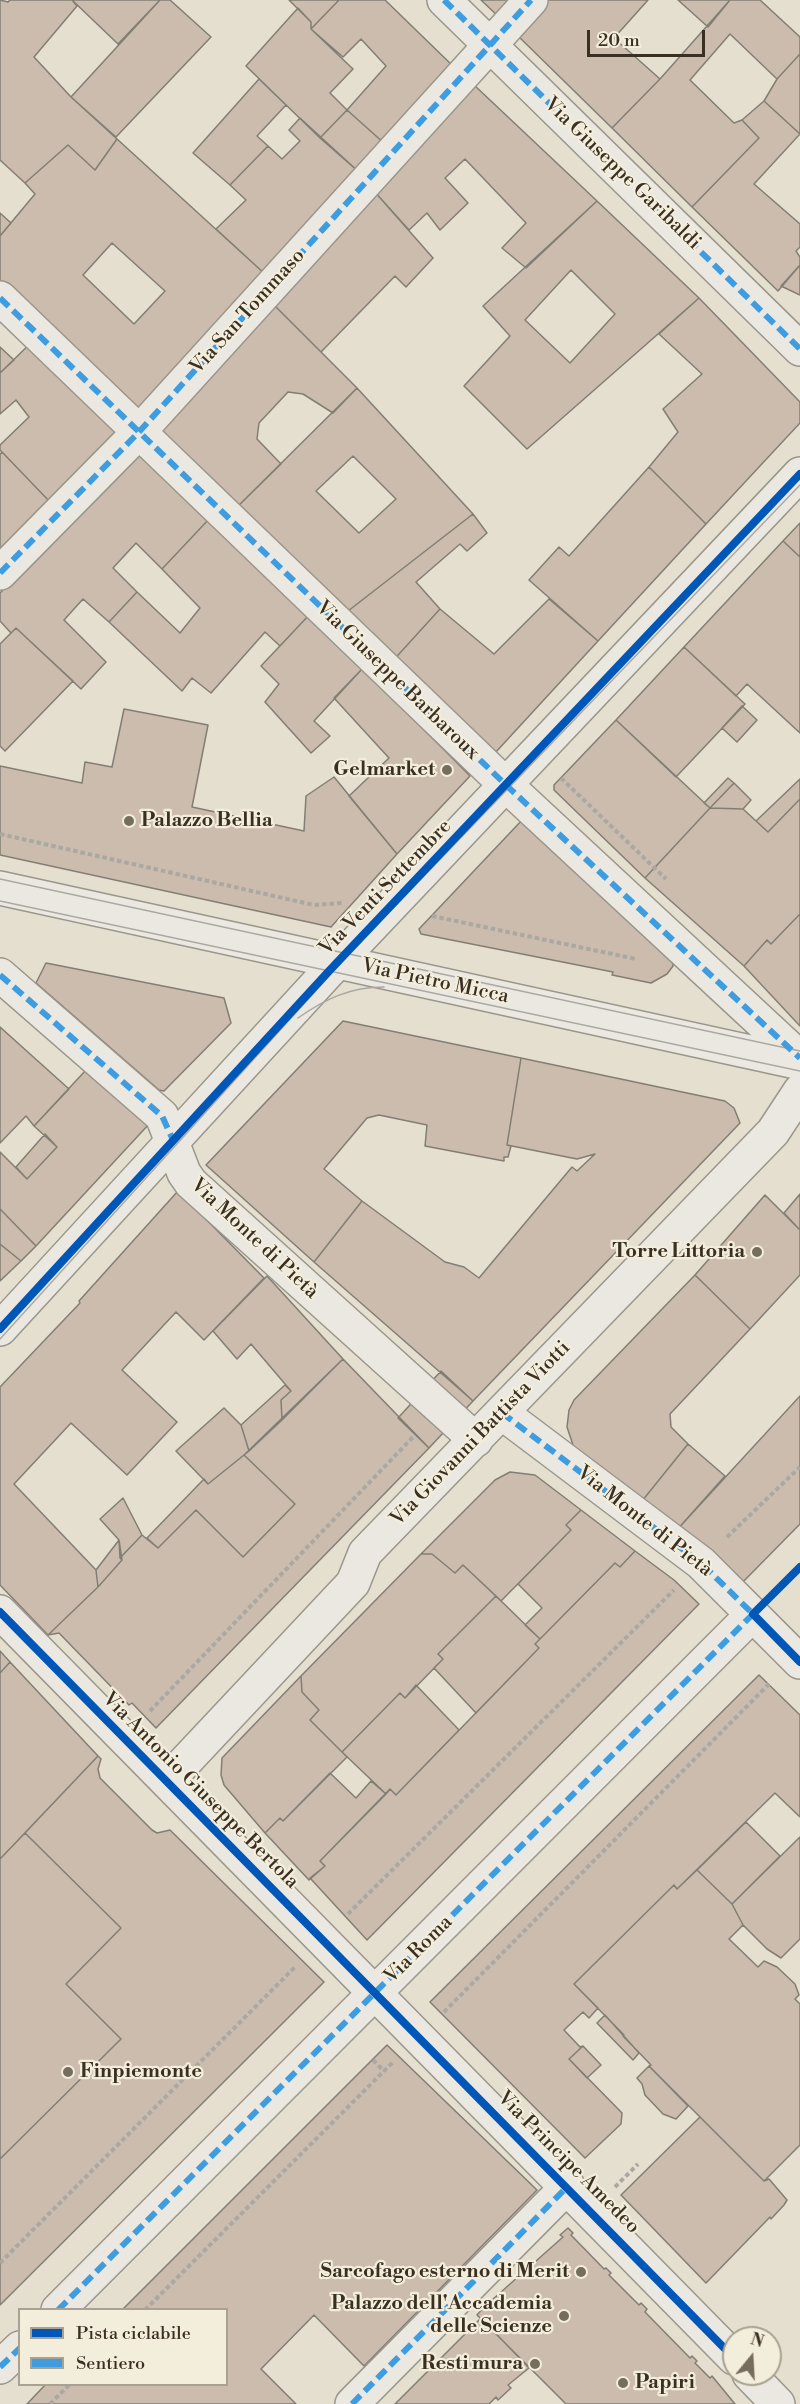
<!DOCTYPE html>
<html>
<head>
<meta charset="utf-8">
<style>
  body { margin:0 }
  #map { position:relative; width:800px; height:2404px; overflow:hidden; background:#e4dfcf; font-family:"Libre Bodoni",serif }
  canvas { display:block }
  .legend { position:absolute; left:18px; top:2308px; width:210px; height:78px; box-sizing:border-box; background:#f3eddb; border:2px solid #a9a191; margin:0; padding:8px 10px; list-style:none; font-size:18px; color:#3a2f23 }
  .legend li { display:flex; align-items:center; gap:12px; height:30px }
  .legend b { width:30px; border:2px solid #a9a191 }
  .north { position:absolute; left:722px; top:2326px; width:60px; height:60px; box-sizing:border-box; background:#f3eddb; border:2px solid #a9a191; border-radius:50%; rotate:18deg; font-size:16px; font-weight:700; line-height:24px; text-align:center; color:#3a2f23 }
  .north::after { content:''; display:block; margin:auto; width:21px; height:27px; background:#766d5f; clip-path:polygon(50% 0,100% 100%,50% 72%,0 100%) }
  .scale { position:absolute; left:587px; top:30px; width:118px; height:27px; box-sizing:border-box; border:3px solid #3a2f23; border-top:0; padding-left:8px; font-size:18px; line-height:21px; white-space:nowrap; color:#3a2f23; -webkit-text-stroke:4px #f3eddb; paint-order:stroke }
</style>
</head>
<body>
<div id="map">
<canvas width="800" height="2404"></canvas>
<ul class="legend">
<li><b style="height:8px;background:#0057b8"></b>Pista ciclabile</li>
<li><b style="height:8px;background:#3e9de0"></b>Sentiero</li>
</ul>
<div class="north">N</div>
<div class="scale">20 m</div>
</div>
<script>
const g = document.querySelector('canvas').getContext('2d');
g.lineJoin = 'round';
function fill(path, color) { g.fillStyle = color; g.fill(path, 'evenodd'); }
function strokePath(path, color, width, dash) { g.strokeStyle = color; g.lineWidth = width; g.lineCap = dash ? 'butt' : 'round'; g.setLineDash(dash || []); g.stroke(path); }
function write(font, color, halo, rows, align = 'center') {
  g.font = font + ' "Libre Bodoni",serif'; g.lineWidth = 4.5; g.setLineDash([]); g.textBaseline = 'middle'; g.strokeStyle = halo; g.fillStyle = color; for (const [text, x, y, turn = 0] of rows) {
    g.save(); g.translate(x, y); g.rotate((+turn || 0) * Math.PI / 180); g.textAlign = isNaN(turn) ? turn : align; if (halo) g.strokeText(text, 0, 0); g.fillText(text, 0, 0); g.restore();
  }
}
const building = new Path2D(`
  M0 0 8 2 10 0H72L77 6 34 57 71 97 117 139 95 170 68 145 25 183 0 160Z
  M72 0H160L118 44Z
  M160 0H170L211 37 116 137 71 97Z
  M289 0H339L311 29V22Z
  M339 0H385L456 69 385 144 347 110 386 66 361 39 343 57 311 29Z
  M481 0H518L501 19Z
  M547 0H648L614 38 660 79 612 128 517 35Z
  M678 0H730L708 27Z
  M730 0H760L800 37V54L777 79 730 34 690 80 734 123 742 120 759 138 692 207 612 128 660 79Z
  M298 8 311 22V29L353 69 330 93 347 110 320 138 246 66Z
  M800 54V134L764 101 777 79Z
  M259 79 286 105 257 136 268 146 230 185 193 153Z
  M473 84 597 201 526 268 502 248 526 223 465 159 445 178 468 203 440 230 427 213 409 230 374 191Z
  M764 101 800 134 754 184 800 224V247L796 251 800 257V265L778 291 692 207 759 138 742 120Z
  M347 110 385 144 360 173 320 138Z
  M300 118 360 173 266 275 216 229 246 200 230 185 268 146 282 159 300 141 289 130Z
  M117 139 266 275 136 419 0 284V236L35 194 25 183 68 145 95 170ZM112 243 165 291 134 324 83 275Z
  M374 191 433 258 406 287 395 276 321 352 271 302Z
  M597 201 699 298 527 449 464 386 510 336 483 306ZM571 270 615 314 570 363 525 320Z
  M0 213 11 223 0 236Z
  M800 265V295L781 286Z
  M699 298 800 402V423L706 524 649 467 678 432 663 409 702 374 659 334Z
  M271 302 357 388 333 413 303 394 288 392 259 423 257 439 281 464 230 514 149 435Z
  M37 337 118 434 51 503 0 450V445L29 417 16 400 0 414V373Z
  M0 347 14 360 0 373Z
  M357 388 473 514 339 618 230 514ZM353 456 396 499 359 533 316 491Z
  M140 446 210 518 162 569 136 543 113 568 137 592 109 622 83 599 64 620 106 662 81 689 16 628 11 633 0 621V593Z
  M2 452 51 503 0 557V454Z
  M649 467 706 524 598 641 529 580 559 547 569 556Z
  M473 514 487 533 467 551 460 544 416 582 440 609 389 665 339 618Z
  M210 518 310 614 280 646 265 632 211 693 192 678 182 691 109 622 137 592 180 633 200 608 162 569Z
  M800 523V557L783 541Z
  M783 541 800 557V733L747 684 736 696 684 647Z
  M549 599 598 641 495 753 389 665 440 609 494 654Z
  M310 614 363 668 314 721 330 736 311 753 265 702 279 684 261 666Z
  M16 628 73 681 5 751 0 746V644Z
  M684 647 745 704 676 777 616 720Z
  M363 668 470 776 397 854 349 796 389 758 334 698Z
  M742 706 757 720 737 742 722 728Z
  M124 709 208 725 192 807 304 831 306 796 334 777 397 854 331 927 0 855V766L82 783 85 762 112 767Z
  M616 720 710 808 645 878 554 790V785Z
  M728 778 734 783 710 808 704 803Z
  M800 779V799L768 832 756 821Z
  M734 783 751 800 743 809 710 808Z
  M800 799V914L771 944 767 940 744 966 645 878 710 808 743 809 768 832Z
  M524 818 672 959 673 966 667 974 651 983 612 975 613 972 421 934 419 929Z
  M800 914V1026L744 966 767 940 771 944Z
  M46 963 224 998 231 1023 164 1091 159 1090 36 983Z
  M343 1021 521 1058 507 1145 511 1146 508 1157H504V1161L425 1146 427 1125 379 1115 367 1118 324 1169 362 1201 314 1262 206 1165Z
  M0 1027 69 1089 34 1126 26 1116 0 1143Z
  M521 1058 725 1101 734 1108 740 1123 473 1401 314 1262 362 1201 445 1262 464 1267 479 1278 572 1167 577 1171 595 1154 577 1159 507 1145Z
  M86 1070 150 1123 36 1246 0 1209V1152L27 1179 57 1147 34 1126Z
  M45 1134 57 1147 27 1179 16 1167Z
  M178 1191 264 1278 204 1340 176 1312 122 1370 177 1422 127 1475 71 1423 14 1484 96 1570 98 1587 48 1635 0 1585V1387L80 1303 79 1301Z
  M800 1194V1230L784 1213Z
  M765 1195 800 1230V1275L750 1329 695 1275Z
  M0 1209 36 1246 21 1261 0 1244Z
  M0 1244 21 1261 0 1281Z
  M695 1275 750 1329 670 1414 671 1427 688 1444 638 1506 574 1448 567 1427 569 1410 574 1400Z
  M267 1276 343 1359 282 1420 281 1400 291 1391 251 1344 237 1359 213 1331Z
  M343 1359 429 1448 156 1728 132 1703 129 1705 59 1633 48 1635 98 1587 122 1560 120 1558 142 1535 158 1548 196 1510 243 1557 295 1504 244 1455Z
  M441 1371 473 1401 429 1448 398 1418Z
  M285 1385 291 1391 281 1400 282 1420 249 1451 241 1425Z
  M800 1396V1524L737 1588 675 1532Z
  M224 1408 241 1425 249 1451 208 1484 176 1451Z
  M688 1444 725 1476 675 1532 638 1506Z
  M244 1455 295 1504 243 1557 196 1510 158 1548 147 1538 204 1479 208 1484Z
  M510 1472 535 1475 581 1510 566 1525 571 1530 501 1601 463 1565 455 1573 432 1554H421L495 1480Z
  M123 1498 142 1535 120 1558 119 1540 100 1519Z
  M581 1510 635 1551 620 1567 615 1563 540 1639 525 1625 542 1608 518 1584 571 1530 566 1525Z
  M119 1540 122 1560 98 1587 96 1570Z
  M635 1551 674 1580 699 1604 367 1940 310 1878 325 1866 320 1861 390 1789 396 1795 539 1648 535 1644 540 1639 615 1563 620 1567Z
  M421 1554H432L455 1573 463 1565 496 1596 438 1654 443 1659 405 1698 400 1693 342 1752 310 1720 319 1710 302 1692 301 1676Z
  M496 1596 540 1639 535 1644 539 1648 476 1713 434 1668 443 1659 438 1654Z
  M0 1651 10 1662 0 1673Z
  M10 1662 98 1756 0 1859V1673Z
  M759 1675 800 1715V1817L775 1793 677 1889 674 1885 574 1984 598 2008 589 2018 583 2012 564 2030 580 2047 583 2046 569 2059 622 2113 621 2124 585 2158 430 2002Z
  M301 1676 302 1692 319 1710 310 1720 347 1757 283 1821 280 1818 265 1833 224 1785 221 1775 222 1758Z
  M416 1685 459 1730 396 1795 390 1789 386 1794 342 1752 400 1693 405 1698Z
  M98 1756 101 1759 98 1769 100 1778 152 1830 157 1833 170 1830 324 1982 0 2305V2159L121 2039 66 1984 121 1928 25 1833Z
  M330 1773 356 1798 371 1781 386 1794 320 1861 325 1866 309 1880 265 1833 280 1818 283 1821Z
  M746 1822 780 1856 732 1904 697 1870Z
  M25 1833 121 1928 66 1984 121 2039 0 2159V1859Z
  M800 1837V1939L781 1958 767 1949 743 1925 732 1904Z
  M697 1870 732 1904 743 1925 729 1939 758 1967 764 1961 777 1967 795 1984 799 1995 795 1999 800 2004V2145L764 2181 649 2066 651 2065 623 2036 624 2035 574 1984 674 1885 677 1889Z
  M605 2015 639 2053 633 2060 597 2023Z
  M387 2045 537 2190 364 2366 314 2315 261 2369 296 2404H27L46 2384H226V2310H122Z
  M583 2046 601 2065 587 2078 569 2059Z
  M649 2066 688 2106 676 2119 663 2114 645 2095 642 2084 637 2078Z
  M700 2117 764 2181 769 2179 787 2200 784 2205 771 2219 770 2217 706 2283 621 2195Z
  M568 2228 573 2233 571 2235 604 2269 606 2268 611 2273 609 2275 639 2305 641 2303 647 2309 645 2312 690 2358 692 2356 697 2361 695 2363 710 2378 712 2376 735 2404H566L477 2315 483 2308 563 2237 560 2235Z
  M481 2318 529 2368 508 2385 511 2388 498 2400 496 2397 489 2404H395Z`);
fill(building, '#cbbcae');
strokePath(building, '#837e74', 1.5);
const minor = new Path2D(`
  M444 0 800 349
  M0 298 506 785 800 1058
  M0 573 138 433 531 0
  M0 888 800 1063
  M0 975 162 1116 184 1173 191 1183 476 1440
  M0 1329 329 971 800 474
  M502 1413 701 1563 800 1662
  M0 1612 734 2358
  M168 1780 353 1583 365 1553 773 1132 800 1091
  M58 2310 753 1614
  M0 2367 20 2348
  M749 2374 778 2404
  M352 2404 568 2186`);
strokePath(minor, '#9a968b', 36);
strokePath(new Path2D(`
  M561 778 666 879
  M0 834 314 905 342 903
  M432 916 636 959
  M727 1537 800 1467
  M150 1711 415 1435
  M348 1914 674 1590
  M444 2012 769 1684
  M373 2060 384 2071
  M615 2187 638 2164
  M0 2263 296 1966
  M145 2310 393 2062
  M50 2404 70 2384`), '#aba8a1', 4, [4.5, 3]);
strokePath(minor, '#eae8e0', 33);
strokePath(new Path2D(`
  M0 879 800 1051
  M0 901 800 1071
  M298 1018C325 999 350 987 384 987
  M0 1339 350 953 800 485`), '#aba8a1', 1.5);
strokePath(new Path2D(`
  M444 0 800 349
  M0 298 506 785 800 1058
  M0 573 138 433 531 0
  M0 975 162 1116 173 1140
  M502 1413 701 1563 756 1617
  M58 2310 753 1614
  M0 2367 20 2348
  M352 2404 568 2186`), '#3e9de0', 6, [12, 6]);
strokePath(new Path2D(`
  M0 1329 329 971 800 474
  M800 1567 753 1614 800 1662
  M0 1612 734 2358`), '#0057b8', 8);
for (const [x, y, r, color] of [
  [447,770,6,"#766d5f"],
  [129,821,6,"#766d5f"],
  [757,1252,6,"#766d5f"],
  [68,2072,6,"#766d5f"],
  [581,2272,6,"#766d5f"],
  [564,2316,6,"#766d5f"],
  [535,2364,6,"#766d5f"],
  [623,2383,6,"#766d5f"]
]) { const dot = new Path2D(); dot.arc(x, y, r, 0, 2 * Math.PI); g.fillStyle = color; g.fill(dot); strokePath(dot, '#f3eddb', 2); }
write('20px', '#3a2f23', '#f3eddb', [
  ["Via Giuseppe Garibaldi",622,174,44],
  ["Via San Tommaso",248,312,-48],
  ["Via Giuseppe Barbaroux",397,681,44],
  ["Via Venti Settembre",386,888,-46],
  ["Via Pietro Micca",435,982,12],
  ["Via Monte di Pietà",254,1239,43],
  ["Via Giovanni Battista Viotti",481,1434,-46],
  ["Via Monte di Pietà",644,1522,38],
  ["Via Antonio Giuseppe Bertola",200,1791,45],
  ["Via Roma",419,1950,-45],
  ["Via Principe Amedeo",568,2163,45]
]);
write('bold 20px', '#3a2f23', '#f3eddb', [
  ["Gelmarket",435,770],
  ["Palazzo Bellia",141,821,"left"],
  ["Torre Littoria",745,1252],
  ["Finpiemonte",80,2072,"left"],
  ["Sarcofago esterno di Merit",569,2272],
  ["Palazzo dell'Accademia",552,2304],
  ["delle Scienze",552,2327],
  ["Resti mura",523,2364],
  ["Papiri",635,2383,"left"]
], 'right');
</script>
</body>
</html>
